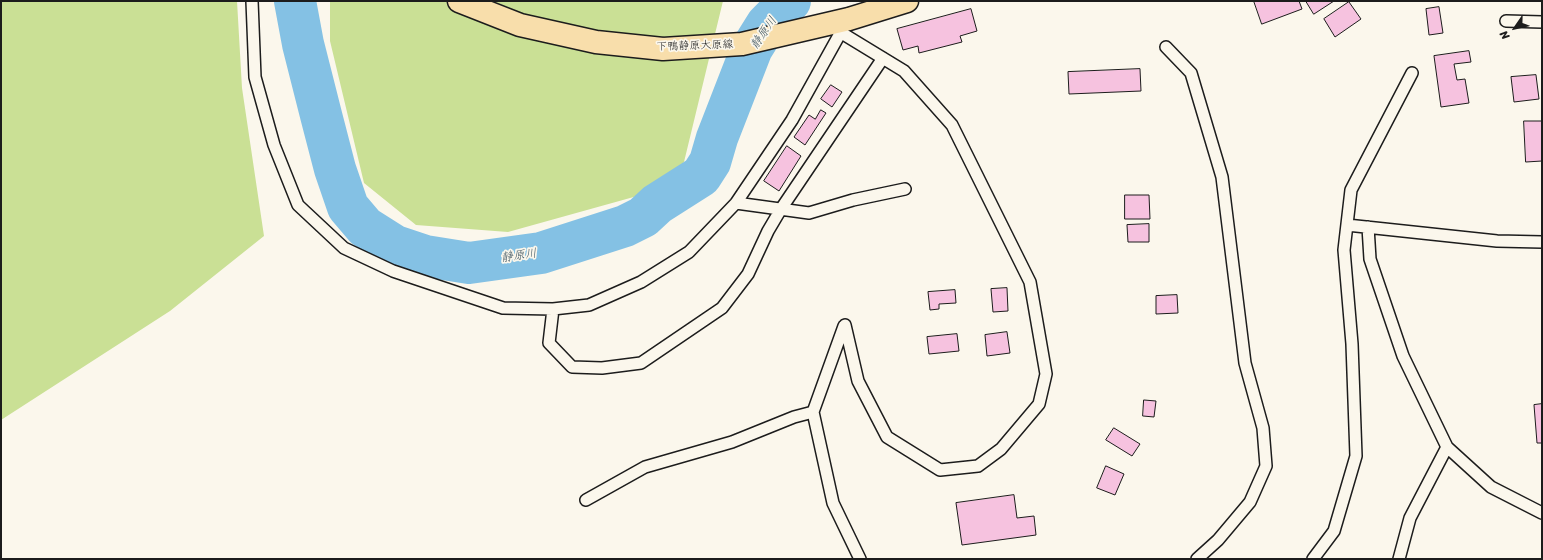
<!DOCTYPE html>
<html>
<head>
<meta charset="utf-8">
<style>
  body { margin:0 }
  #map { position:relative; width:1543px; height:560px; overflow:hidden; background:#fbf7ec; font-family:Sriracha,sans-serif }
  canvas { display:block }
  .frame { position:absolute; inset:0; border:2px solid #1c1c1c; pointer-events:none }
  .north { position:absolute; left:1495px; top:8px; width:40px; height:40px; -webkit-text-stroke:3px #fbf7ec; paint-order:stroke; rotate:236deg; font-size:11px; font-weight:700; line-height:16px; text-align:center; color:#1c1c1c }
  .north::after { content:''; display:block; margin:auto; width:14px; height:18px; background:#1c1c1c; clip-path:polygon(50% 0,100% 100%,50% 72%,0 100%) }
</style>
</head>
<body>
<div id="map">
<canvas width="1543" height="560"></canvas>
<div class="frame"></div>
<div class="north">N</div>
</div>
<script>
const g = document.querySelector('canvas').getContext('2d');
g.lineJoin = 'round';
function fill(path, color) { g.fillStyle = color; g.fill(path, 'evenodd'); }
function strokePath(path, color, width, dash) { g.strokeStyle = color; g.lineWidth = width; g.lineCap = dash ? 'butt' : 'round'; g.setLineDash(dash || []); g.stroke(path); }
function write(font, color, halo, rows, align = 'center') {
  g.font = font + ' Sriracha,"Klee One",sans-serif'; g.lineWidth = 3.5; g.setLineDash([]); g.textBaseline = 'middle'; g.strokeStyle = halo; g.fillStyle = color; for (const [text, x, y, turn = 0] of rows) {
    g.save(); g.translate(x, y); g.rotate((+turn || 0) * Math.PI / 180); g.textAlign = isNaN(turn) ? turn : align; if (halo) g.strokeText(text, 0, 0); g.fillText(text, 0, 0); g.restore();
  }
}
fill(new Path2D(`
  M1 1H237L242 88 264 236 170 311 1 420Z
  M330 1H723L684 162 648 193 508 232 416 225 364 183 330 41Z`), '#cae095');
strokePath(new Path2D(`
  M295 1 303 44 321 115 335 169 348 207 365 227 395 246 425 256 469 263 541 253 625 226 643 217 657 204 701 176 710 162 717 138 752 48 767 24 790 1`), '#84c1e4', 42);
const building = new Path2D(`
  M1254 1H1299L1302 9 1262 24Z
  M1306 1H1334L1314 14Z
  M1349 2 1361 19 1335 37 1324 19Z
  M1439 7 1443 33 1429 35 1426 9Z
  M971 9 977 31 960 36 962 42 919 53 918 46 903 50 897 29Z
  M1469 51 1471 62 1454 64 1457 80 1465 79 1469 103 1441 107 1434 56Z
  M1140 69 1141 91 1069 94 1068 72Z
  M1536 75 1539 99 1514 102 1511 77Z
  M831 85 842 92 832 107 821 99Z
  M821 110 826 113 805 145 794 137 809 115 815 119Z
  M1524 121H1542V161L1526 162Z
  M787 146 801 156 779 191 764 181Z
  M1125 195H1149L1150 219H1125Z
  M1149 224V242H1128L1127 225Z
  M1007 288 1008 311 993 312 991 289Z
  M955 290 956 303 939 304V309L930 310 928 292Z
  M1177 295 1178 313 1156 314V296Z
  M1007 332 1010 353 987 356 985 335Z
  M957 334 959 351 929 354 927 337Z
  M1144 400 1156 401 1154 417 1143 416Z
  M1542 404V443H1537L1534 405Z
  M1114 428 1140 444 1132 456 1106 440Z
  M1106 466 1124 474 1115 495 1097 488Z
  M1014 495 1017 518 1034 516 1036 535 962 545 956 503Z`);
fill(building, '#f6c2df');
strokePath(building, '#1c1c1c', 1);
const service = new Path2D(`
  M252 1 255 77 274 145 298 205 344 248 393 271 503 308 553 309 589 305 641 282 689 252 736 203 792 120 847 21
  M1506 21 1542 22
  M840 32 904 71 952 125 1030 282 1046 374 1039 404 1001 449 978 466 940 470 887 437 858 381 845 325
  M1166 47 1191 73 1222 177 1245 363 1263 428 1266 466 1250 502 1218 540 1197 559
  M736 203 809 213 853 200 905 189
  M1347 225 1497 241 1542 242
  M1368 227 1370 259 1403 356 1447 447 1491 487 1542 513
  M553 309 549 343 572 367 602 368 641 363 722 308 748 274 768 231 781 209 883 58
  M844 326 813 412 833 503 860 559
  M586 500 645 467 732 442 794 417 813 412
  M1313 559 1334 531 1356 456 1352 344 1344 250 1351 190 1412 73
  M1399 559 1410 518 1447 447`);
const primary = new Path2D(`
  M459 1 520 25 596 42 663 49 742 44 849 19 907 1`);
strokePath(service, '#1c1c1c', 14);
strokePath(primary, '#1c1c1c', 25);
strokePath(service, '#fbf7ec', 11);
strokePath(primary, '#f8deab', 22);
write('11px', '#1c1c1c', '#fbf7ec', [
  ["下鴨静原大原線",695,46,-2]
]);
write('italic 12px', '#405662', '#fbf7ec', [
  ["静原川",764,33,-55],
  ["静原川",519,256,-8]
]);
</script>
</body>
</html>
